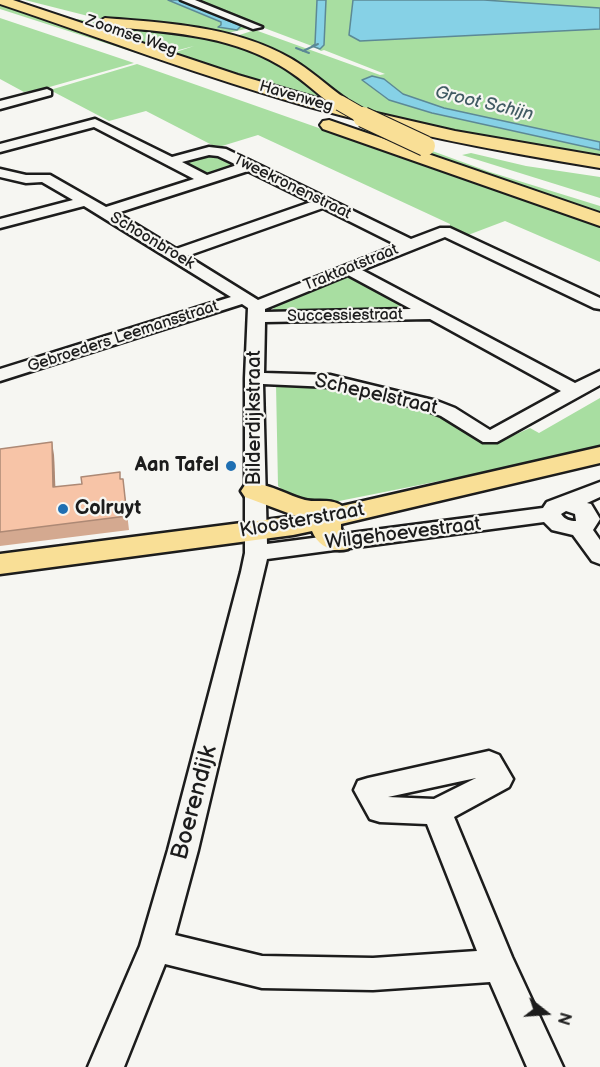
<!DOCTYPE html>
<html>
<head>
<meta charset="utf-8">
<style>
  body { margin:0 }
  #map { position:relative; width:600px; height:1067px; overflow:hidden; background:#f6f6f2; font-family:"Balsamiq Sans",sans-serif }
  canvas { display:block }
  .north { position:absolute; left:516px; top:983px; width:60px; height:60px; -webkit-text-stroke:4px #f6f6f2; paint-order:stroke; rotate:107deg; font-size:16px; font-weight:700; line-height:24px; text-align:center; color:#1c1c1c }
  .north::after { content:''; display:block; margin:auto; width:21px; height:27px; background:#1c1c1c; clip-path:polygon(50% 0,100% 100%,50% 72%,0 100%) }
</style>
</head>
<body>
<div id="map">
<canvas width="600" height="1067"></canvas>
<div class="north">N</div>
</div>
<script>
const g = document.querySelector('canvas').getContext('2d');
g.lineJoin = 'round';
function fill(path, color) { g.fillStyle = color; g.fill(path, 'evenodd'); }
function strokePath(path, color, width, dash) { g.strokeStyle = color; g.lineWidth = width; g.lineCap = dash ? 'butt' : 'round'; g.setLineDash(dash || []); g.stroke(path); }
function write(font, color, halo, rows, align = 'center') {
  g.font = font + ' "Balsamiq Sans",sans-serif'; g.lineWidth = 4.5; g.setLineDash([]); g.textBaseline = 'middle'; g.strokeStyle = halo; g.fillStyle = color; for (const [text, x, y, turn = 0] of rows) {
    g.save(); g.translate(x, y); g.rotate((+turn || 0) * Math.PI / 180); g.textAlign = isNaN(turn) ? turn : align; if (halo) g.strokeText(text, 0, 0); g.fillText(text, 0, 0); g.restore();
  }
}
fill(new Path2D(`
  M25 0H317L315 44 312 46 259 26 223 34 162 24 96 18Z
  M325 0H353L349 35 360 41 600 29V142L477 117 423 102 396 91 379 93 389 100 432 113 600 150V158L520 144 369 113 289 57 233 37 255 30 380 75 385 74 324 50 321 51 315 47Z
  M484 0H600V8Z
  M0 3 159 56 152 58 0 9Z
  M0 18 134 63 46 88 24 92 0 79Z
  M67 18 200 34 266 53 336 104 173 53 194 46 171 52Z
  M137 64 600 227V262L505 221 468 235 450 226V224L258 135 222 146 212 145 146 111 109 121 50 90Z
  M320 119 391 136 490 172 600 206V213L409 152Z
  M212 153 236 166 207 175 181 162Z
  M471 153 526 166 600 177V198L462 155Z
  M346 275 351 276 411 308 410 310 280 312 273 310 275 303Z
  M276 384 323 385 431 412 486 443 494 444 530 428 539 433 600 398V446L525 464 319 505 289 495 278 486Z`), '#a8dea1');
const water = new Path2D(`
  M168 0H178L243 24 237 30 218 27 221 25V22Z
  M317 0H326L324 45 320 49 312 46 315 44Z
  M353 0H484L600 8V29L360 41 349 35Z
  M372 76 384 79 403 94 444 108 600 142V150L432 113 389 100 362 80Z`);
fill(water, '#86d1e6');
strokePath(water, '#5c8995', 1.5);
strokePath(new Path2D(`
  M296 48 309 53
  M303 51 318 44`), '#5c8995', 2);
const minor = new Path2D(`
  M181 0H195L262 27 253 29Z
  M47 89 51 91V95L0 109V101Z
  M95 119 172 157 209 147 226 149 411 239 440 228H450L600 298V309L594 308 445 237 362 270 575 383 600 371V385L497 442H483L441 416 423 409 330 387 263 384 267 544 543 508 547 502 600 482V497L587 503 591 504 600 519 593 530 600 540V564L592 561 573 535 552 530 544 522 267 559 198 850 175 935 262 956 373 958 477 951 427 824 380 822 370 819 354 790 358 781 368 778 489 751 499 755 513 779 509 787 454 817 512 957 563 1067H527L490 982 373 990 262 988 165 964 124 1067H88L140 946 168 850 241 572 245 553V378L248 308 242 304 0 381V369L231 297 84 206 0 228V219L73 200 42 182 26 183 0 177V169L26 175H50L106 207 194 179 94 127 0 152V144ZM209 155 218 156 237 165 207 175 182 162ZM248 171 311 202 176 249 117 213ZM323 208 397 245 258 300 187 256ZM348 275 411 309 265 312V309ZM430 319 561 391 490 430 455 408 437 401 330 375 264 373 265 322ZM566 511 575 514 576 521C570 521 565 520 561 514ZM476 778 434 799 388 797Z`);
const major = new Path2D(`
  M600 447V463L341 524V529L352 542 348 549C332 553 318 546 312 531L293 535 0 574V554L296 516 245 497 241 491 245 485C266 480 285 495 305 500 317 503 331 498 342 506Z`);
const highway = new Path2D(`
  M0 0H13L238 75 327 101C312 89 297 75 279 65 227 34 164 32 105 26L98 22 105 18C167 23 234 26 290 58 310 69 327 86 346 99L348 103 346 106 455 131 600 156V168C501 152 403 133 306 106 203 77 102 38 0 4Z
  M329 120 600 213V226L323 129 320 125 323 121Z`);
strokePath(minor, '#1c1c1c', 5);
strokePath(major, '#1c1c1c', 5);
strokePath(highway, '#1c1c1c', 4);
fill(minor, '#f6f6f2');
fill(major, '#f9df96');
fill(highway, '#f9df96');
const highwayBridgeFar1 = new Path2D(`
  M340 103 366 118`);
const highwayBridge = new Path2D(`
  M363 117 425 146`);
strokePath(highwayBridgeFar1, '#1c1c1c', 17, []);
strokePath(highwayBridge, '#1c1c1c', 22, []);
strokePath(highwayBridgeFar1, '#f9df96', 15);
strokePath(highwayBridge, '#f9df96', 20);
fill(new Path2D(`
  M0 449 54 455 55 487 123 479 129 530 0 546Z`), '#d4a990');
fill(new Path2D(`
  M52 442 54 455 56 501 53 487Z`), '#ad8975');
const building = new Path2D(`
  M52 442 53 487 82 484 81 477 120 472V479H123L127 516 0 532V449Z`);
fill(building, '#f7c4a7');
strokePath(building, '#ad8975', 1.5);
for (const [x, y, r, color] of [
  [231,466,6,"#1f6fb2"],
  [63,509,6,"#1f6fb2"]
]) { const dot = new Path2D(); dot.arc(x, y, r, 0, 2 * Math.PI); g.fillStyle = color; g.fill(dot); strokePath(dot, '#f6f6f2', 2); }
write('16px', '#1c1c1c', '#f6f6f2', [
  ["Zoomse Weg",131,36,19],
  ["Havenweg",296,97,16],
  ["Tweekronenstraat",292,187,26],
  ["Schoonbroek",152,241,31],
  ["Traktaatstraat",351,268,-22],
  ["Successiestraat",345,316,-1],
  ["Gebroeders Leemansstraat",123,337,-18]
]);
write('italic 18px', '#415b63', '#f6f6f2', [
  ["Groot Schijn",484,104,13]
]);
write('20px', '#1c1c1c', '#f6f6f2', [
  ["Schepelstraat",376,395,13],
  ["Bilderdijkstraat",255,418,-90],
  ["Kloosterstraat",302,521,-10],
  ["Wilgehoevestraat",403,534,-7]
]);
write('bold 20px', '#1c1c1c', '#f6f6f2', [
  ["Aan Tafel",219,466],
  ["Colruyt",75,509,"left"]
], 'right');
write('24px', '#1c1c1c', '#f6f6f2', [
  ["Boerendijk",195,803,-75]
]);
</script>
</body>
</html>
